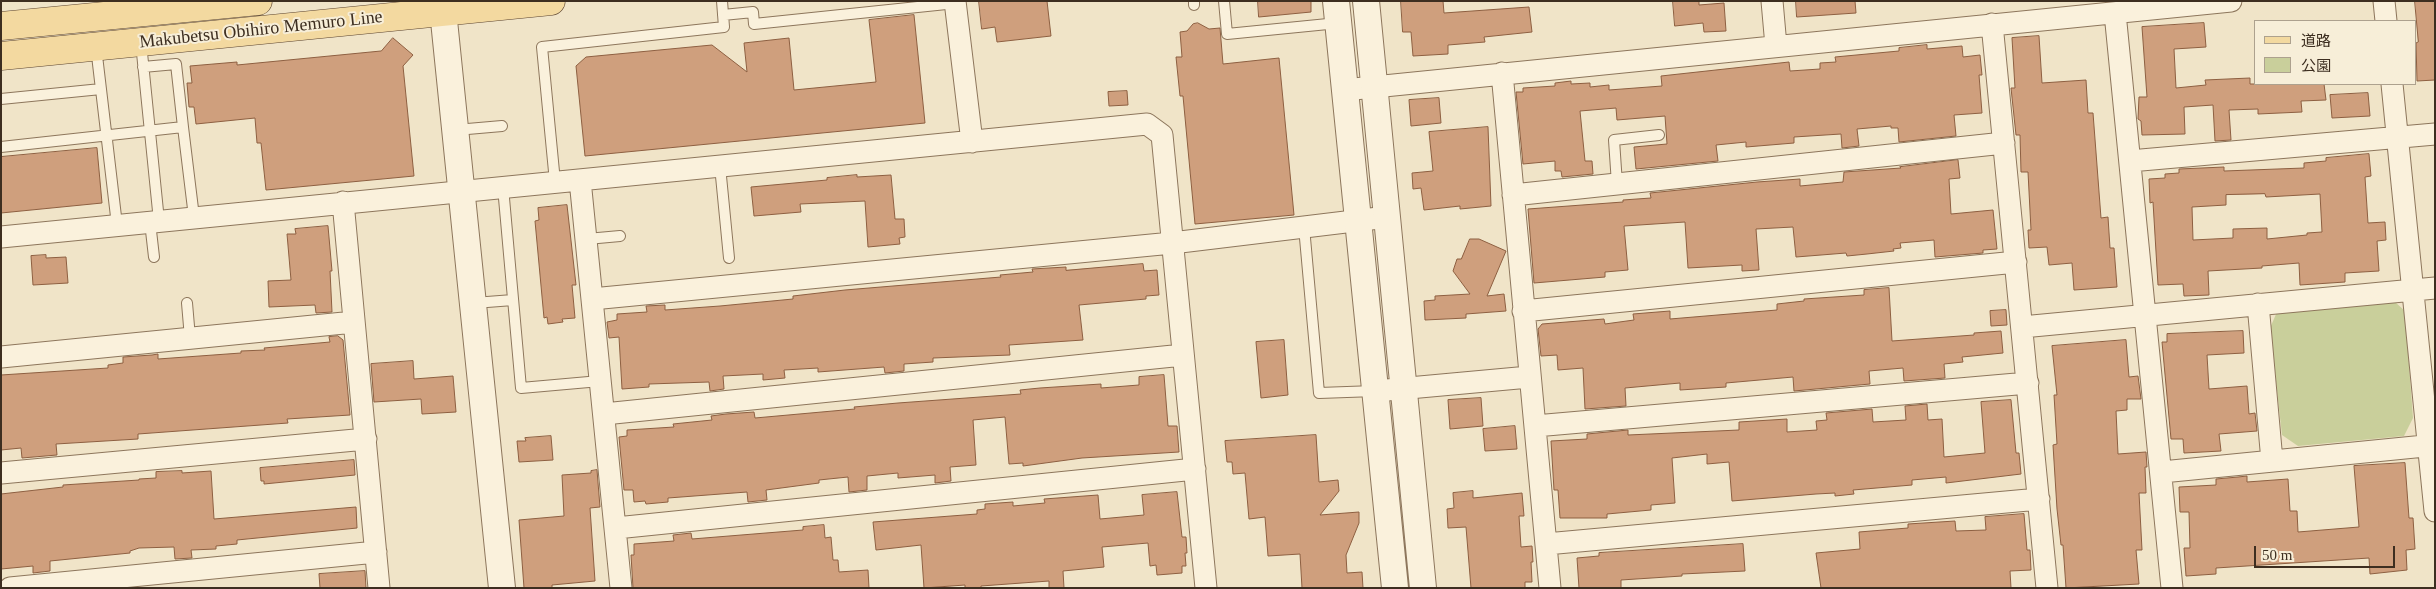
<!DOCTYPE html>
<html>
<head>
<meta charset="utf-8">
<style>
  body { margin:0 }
  #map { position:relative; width:2436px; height:589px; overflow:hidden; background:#f0e4c8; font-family:"Times New Roman","Noto Sans JP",serif }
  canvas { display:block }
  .frame { position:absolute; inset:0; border:2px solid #3d2e20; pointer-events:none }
  .legend { position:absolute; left:2254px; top:20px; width:162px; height:65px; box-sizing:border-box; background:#f7eed8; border:1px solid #ada18e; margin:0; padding:6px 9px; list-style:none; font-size:15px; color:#3d2e20 }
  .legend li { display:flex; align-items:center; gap:10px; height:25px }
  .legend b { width:25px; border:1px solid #ada18e }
  .scale { position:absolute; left:2254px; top:546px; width:141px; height:22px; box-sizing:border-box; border:2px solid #3d2e20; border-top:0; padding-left:6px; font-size:15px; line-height:18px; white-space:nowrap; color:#3d2e20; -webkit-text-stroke:4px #f7eed8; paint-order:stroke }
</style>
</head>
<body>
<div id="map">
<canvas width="2436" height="589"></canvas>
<div class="frame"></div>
<ul class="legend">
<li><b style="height:6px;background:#f3d9a0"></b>道路</li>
<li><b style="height:14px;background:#c9cf9b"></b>公園</li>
</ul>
<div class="scale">50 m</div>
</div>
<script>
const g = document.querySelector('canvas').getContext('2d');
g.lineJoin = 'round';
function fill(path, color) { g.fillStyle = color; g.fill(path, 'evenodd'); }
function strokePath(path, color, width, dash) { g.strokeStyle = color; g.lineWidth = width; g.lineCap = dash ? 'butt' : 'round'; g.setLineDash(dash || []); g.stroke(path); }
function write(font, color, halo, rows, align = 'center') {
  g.font = font + ' "Times New Roman",serif'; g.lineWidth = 4; g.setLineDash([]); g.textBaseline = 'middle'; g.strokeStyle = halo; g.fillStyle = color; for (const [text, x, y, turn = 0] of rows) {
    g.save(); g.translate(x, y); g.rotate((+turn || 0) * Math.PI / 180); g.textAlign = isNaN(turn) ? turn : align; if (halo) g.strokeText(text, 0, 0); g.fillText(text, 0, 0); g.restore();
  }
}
fill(new Path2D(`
  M2395 302 2405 311 2413 418 2404 436 2298 446 2282 435 2270 328 2277 312Z`), '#c9cf9b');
const building = new Path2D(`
  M979 1H1047L1051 36 997 42 995 27 982 29Z
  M1258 1H1311V12L1259 17Z
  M1401 1H1443L1444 13 1529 7 1532 32 1484 37 1485 42 1448 45V54L1413 56 1411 32H1403Z
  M1673 1H1699V5L1724 3 1726 31 1704 32 1703 23 1675 26Z
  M1796 1H1855L1856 13 1797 17Z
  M2415 1H2435V80L2417 81 2416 43 2418 42Z
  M914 15 925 123 585 156 576 66 586 57 712 45 747 72 744 43 789 38 794 90 876 82 869 20Z
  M1198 23 1209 29 1220 28 1223 64 1279 58 1294 215 1195 224 1183 96H1180L1176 57H1182L1180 32 1187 31 1193 24Z
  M2204 23 2206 47 2174 49 2176 88 2206 85 2205 80 2250 78V84H2324L2326 100 2301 101 2302 112 2258 114V109L2229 110 2231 140 2215 141 2213 105 2184 107 2185 134 2142 135 2141 121 2138 119 2139 97H2147L2142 27Z
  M2039 36 2042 83 2086 80 2088 113H2093L2101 218 2108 217 2110 248H2114L2117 287 2074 290 2072 263 2049 265 2047 247 2029 248 2028 230H2031L2028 172H2021L2020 135H2016L2011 88H2015L2012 38Z
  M393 38 413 55 403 66 414 176 266 190 261 143H257L255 118 196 124 194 107H189L187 83H192L190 66 237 62V65L381 51Z
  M1927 45V49L1962 46 1963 57 1980 55 1982 75H1979L1982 113 1954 115 1956 136 1899 142 1898 128H1891V126L1857 129 1859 146 1842 148 1841 134 1794 137V143L1746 147V142L1716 145 1718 161 1636 169 1634 147 1667 144 1665 116 1617 120 1616 108 1580 111 1585 161H1592L1593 174 1562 177 1561 171H1555V161L1523 164 1516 92H1523V88L1555 86V83L1571 81V84L1590 83V87L1609 85V90L1662 86 1661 76 1789 62 1790 71 1820 69V63L1836 62 1835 57 1899 51V48Z
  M1127 91 1128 105 1109 106 1108 92Z
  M2368 93 2370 116 2332 118 2330 95Z
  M1439 98 1441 123 1411 126 1409 100Z
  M1488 127 1491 206 1460 209V206L1424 210 1421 188 1413 189 1412 173 1433 171 1429 132Z
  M97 148 102 203 1 213V157Z
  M2369 154 2371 176 2365 177 2368 223 2385 222 2386 240 2377 241 2379 271 2345 273V282L2300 285 2299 263 2262 266V268L2208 271 2209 295 2184 296 2183 284 2158 285 2153 202 2150 203 2149 179 2165 178V174L2179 173V169L2224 167V171L2304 168V163L2326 161V158ZM2265 194 2266 197 2320 194 2322 232 2307 233V235L2267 239V228L2233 229V238L2193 240 2192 207 2226 205V195Z
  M1958 160 1960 178 1949 179 1951 214 1993 210 1997 249 1983 250V253L1935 257 1934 240 1900 243 1901 248 1893 249 1894 251 1867 254 1847 256 1846 253 1796 257 1793 227 1756 229 1759 270 1742 271V265L1688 268 1685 222 1624 226 1628 270 1605 272V277L1534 283 1528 209 1623 202V200L1651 198 1650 193 1757 182 1800 179V186L1843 182 1844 172 1901 168 1900 167Z
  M857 175V177L891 175 895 219H904L905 237 899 238 900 244 868 247 865 201 800 204 801 212 754 216 751 187 827 180V178Z
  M567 205 576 285H572L575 318 562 319 563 322 548 324 547 317 544 318 535 221 539 220 538 208Z
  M328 226 332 271H330L332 312 316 313 315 305 269 307 268 281 291 280 287 234H296L295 229Z
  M1470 239H1479L1506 251 1487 296 1504 294 1506 311 1466 314V318L1425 320 1424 301 1435 300V296L1470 294 1453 271 1457 259H1461Z
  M46 255V258L66 257 68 283 33 285 31 256Z
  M1143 264 1144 271 1157 270 1159 295 1146 296V299L1079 305 1083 340 1009 345 1010 355 933 358V362L904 364V371L885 373 884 367 818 372V368L784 370 785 378 763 380V374L723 376 724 389 710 391 709 382 649 384V387L622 389 619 337 609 338 607 322 617 320V314L647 312 646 306 665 305V310L720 306 793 299V296L845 290 1001 277 1000 275 1033 272 1032 269 1066 267V270Z
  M1889 288 1892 341 1974 335V333L2001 331 2003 353 1962 357 1963 362 1944 364 1945 378 1904 381 1903 368 1869 371 1870 384 1794 391 1793 377 1726 383V387L1680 390V383L1625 388 1626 406 1585 409 1583 368 1558 370 1557 355 1541 356 1538 329 1542 324 1604 319 1605 324 1634 320 1633 314 1670 311V319L1777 310V304L1804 301V299L1864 295V290Z
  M2006 310 2007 325 1991 326 1990 311Z
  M2243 331 2244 353 2207 355 2209 389 2247 386 2249 414 2255 413 2257 431 2219 434 2221 451 2184 453 2183 439H2171L2162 342H2167V334Z
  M338 336 343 340 350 415 287 419 288 423 138 434V439L56 444 57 455 22 458 21 448 1 450V375L108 368V365L123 363V357L152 355 158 354V359L241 353V351L265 350 264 348 330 342 329 337Z
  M1284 340 1288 395 1261 398 1256 342Z
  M2126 340 2129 377 2138 376 2141 399H2127V410L2116 411 2118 454 2146 452 2147 467H2145L2146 493H2139L2142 550H2136L2139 584 2066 588 2063 545H2061L2057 509 2053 445 2057 444 2054 395H2057L2052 346Z
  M413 361 414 379 453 376 456 412 422 414 421 399 374 402 371 364Z
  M1164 375 1168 426H1177L1179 452 1082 458 1023 466V463L1009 464 1005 417 973 420 976 465 950 467 951 481 935 483V475L898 478V473L867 476V490L849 492 848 477 819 480V483L766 490 767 500 748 502 747 492 668 498V502L646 504 645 501 634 502 633 490H624L619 437 627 436V430L674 427 673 424 712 420 711 416 726 414 754 412 755 418 855 409 854 407 898 403 1021 394 1020 390 1040 388 1101 384V388L1139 385V377Z
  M1481 398 1483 426 1450 429 1448 400Z
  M2011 400 2016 453H2019L2021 474 1946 483V477L1912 480V485L1853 490 1854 494 1835 496V493L1816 494 1732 501 1729 462 1707 464V454L1672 458 1675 503 1651 505V510L1607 514V518H1560L1558 490H1554L1551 441 1587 439V434L1628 430V435L1739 430V422L1787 419V432L1817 430 1816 421 1827 420 1826 413 1872 409 1873 422 1906 420 1905 406 1927 404 1928 420 1942 419 1944 457 1985 453 1981 402Z
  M1515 426 1517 449 1485 451 1483 429Z
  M1316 435 1319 482 1338 480 1339 491 1320 515 1359 512V523L1346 555 1347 573 1362 572 1363 588H1302L1300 554 1268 556 1265 517 1249 519 1245 473 1233 474 1232 462H1227L1225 441Z
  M551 436 553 460 519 462 517 441H526L525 438Z
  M354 460 355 475 264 484V481H261L260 468Z
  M2405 463 2409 518H2413L2415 549 2406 550 2407 570 2370 574 2369 558 2216 568V574L2186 576 2184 548H2190L2189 512H2180L2179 487 2216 485V479L2238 477 2247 476V482L2288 479 2290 511H2297L2298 532 2359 527 2354 466Z
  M597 470 600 507 590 508 595 581 552 585V588H524L519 520 564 516 562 475 591 473V471Z
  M182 471V473L211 471 214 519 356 507 357 528 237 540V544L216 546V549L191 550 192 558 175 559 174 547 139 548 130 551V553L50 561V571L33 573V566L1 569V494L63 487V485L139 480V479L156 478V472Z
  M1473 491V498L1522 493 1524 516H1519L1521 547 1532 546 1533 562H1531L1532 582H1525V588H1471L1466 527 1448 528 1447 509 1454 508 1453 493Z
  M1177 492 1182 537H1186L1187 553H1185L1186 566H1182V573L1157 575 1156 565 1150 566 1148 543 1102 547 1104 567 1063 571 1064 588H1049V581L981 586V588H965V585L924 588 921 545 876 550 873 522 977 514V510L985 509V504L1013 502V506L1045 503 1044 499 1098 495 1100 519 1144 515 1142 495Z
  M2024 514 2027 550H2030L2031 570 2010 571 2011 588H1821L1816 553 1860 549 1859 532 1908 528V524L1955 521 1956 531 1986 530 1985 517Z
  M824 525 825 538 831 537 833 560H838L839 572 868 570 869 588H633L631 555H634V544L674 541 673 535 691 533 692 539 803 530V527Z
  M1743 544 1745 571 1682 574V576L1621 580V588H1579L1577 558 1599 556V553Z
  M365 571 366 588H320L319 574Z`);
fill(building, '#cf9f7d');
strokePath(building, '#8d5f41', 1);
const service = new Path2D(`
  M1194 1V5
  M1224 1 1227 34 1338 23
  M723 15 753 12 754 24 956 3
  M141 43 159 221
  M96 47 117 225
  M143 67 176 64 183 127
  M1 99 101 89
  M456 130 502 126
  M1 147 183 127 194 217
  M720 166 729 258
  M555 182 542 47 724 27 722 1
  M1617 184 1614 140 1659 135
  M503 187 521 388 600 381
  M150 222 154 257
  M1304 227 1319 393 1375 391
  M587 239 620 236
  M187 303 190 338
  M474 303 513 300`);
const minor = new Path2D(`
  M955 1 972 142
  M1772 1 1776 46
  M2384 1 2386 21
  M2115 13 2172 588
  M1992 24 2047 588
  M1502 73 1550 588
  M2392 84 2435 511
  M1344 90 2231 1
  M2130 161 2435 134
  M580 180 621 588
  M1513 195 2004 143
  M343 202 379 588
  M1 237 1147 124 1162 135 1206 588
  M592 299 1172 243 1387 217
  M2258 304 2272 461
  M1523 311 2016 262
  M2022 327 2435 288
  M1 357 354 322
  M1376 391 1529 377
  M604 414 1183 355
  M1535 426 2028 383
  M2162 472 2435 445
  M1 473 366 439
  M616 528 1195 469
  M1546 544 2039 499
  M10 588 376 552`);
const tertiary = new Path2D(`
  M442 1 502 588
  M1336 1 1395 588
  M1366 1 1423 588`);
const primary = new Path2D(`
  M1 26 258 1
  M1 56 551 1`);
strokePath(service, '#8d765c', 12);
strokePath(minor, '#8d765c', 23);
strokePath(tertiary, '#8d765c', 28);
strokePath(primary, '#5b4430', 29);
strokePath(service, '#faf1dc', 10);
strokePath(minor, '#faf1dc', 21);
strokePath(tertiary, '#faf1dc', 26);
strokePath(primary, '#f3d9a0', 28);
write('18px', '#3d2e20', '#f7eed8', [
  ["Makubetsu Obihiro Memuro Line",261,30,-6]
]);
</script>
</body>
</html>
